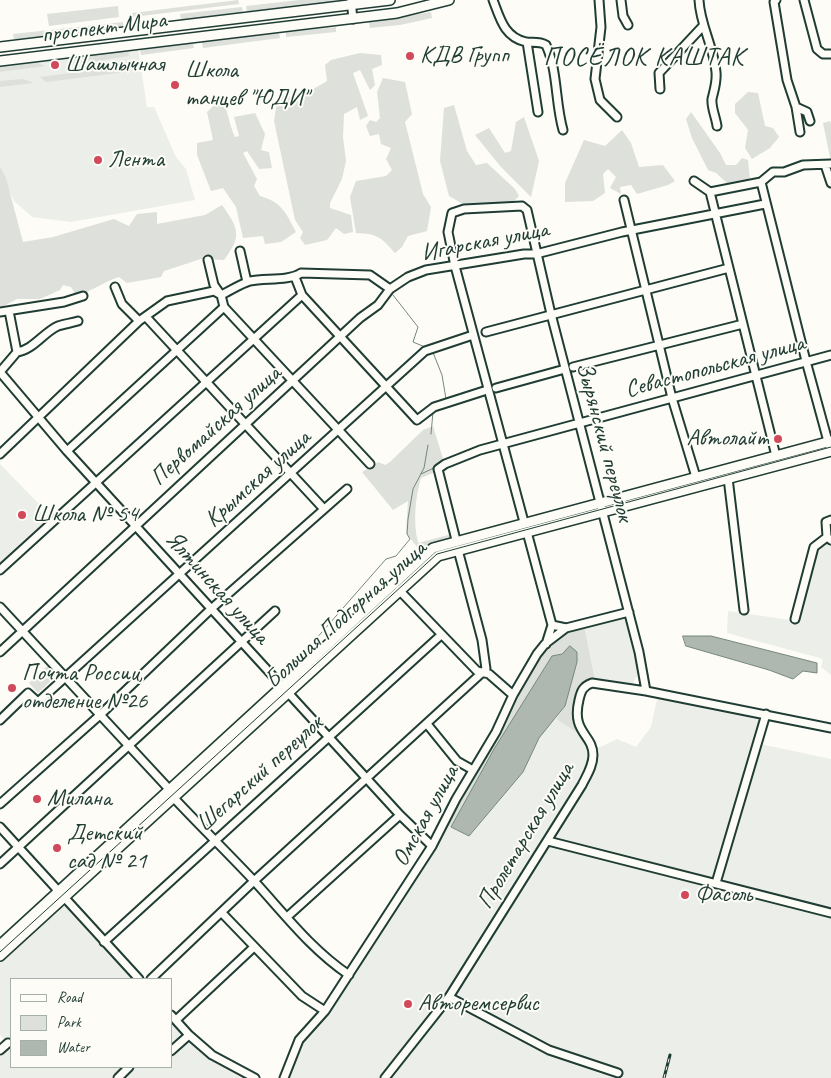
<!DOCTYPE html>
<html>
<head>
<meta charset="utf-8">
<style>
  body { margin:0 }
  #map { position:relative; width:831px; height:1078px; overflow:hidden; background:#fdfcf7; font-family:Caveat,sans-serif }
  canvas { display:block }
  .legend { position:absolute; left:10px; top:978px; width:162px; height:90px; box-sizing:border-box; background:#fdfcf7; border:1px solid #a4b0a9; margin:0; padding:6px 9px; list-style:none; font-size:15px; color:#1f3d34 }
  .legend li { display:flex; align-items:center; gap:10px; height:25px }
  .legend b { width:25px; border:1px solid #a4b0a9 }
</style>
</head>
<body>
<div id="map">
<canvas width="831" height="1078"></canvas>
<ul class="legend">
<li><b style="height:6px;background:#fdfcf7"></b>Road</li>
<li><b style="height:14px;background:#dde0db"></b>Park</li>
<li><b style="height:14px;background:#aeb8b1"></b>Water</li>
</ul>
</div>
<script>
const g = document.querySelector('canvas').getContext('2d');
g.lineJoin = 'round';
function fill(path, color) { g.fillStyle = color; g.fill(path, 'evenodd'); }
function strokePath(path, color, width, dash) { g.strokeStyle = color; g.lineWidth = width; g.lineCap = dash ? 'butt' : 'round'; g.setLineDash(dash || []); g.stroke(path); }
function write(font, color, halo, rows, align = 'center') {
  g.font = font + ' Caveat,sans-serif'; g.lineWidth = 4; g.setLineDash([]); g.textBaseline = 'middle'; g.strokeStyle = halo; g.fillStyle = color; for (const [text, x, y, turn = 0] of rows) {
    g.save(); g.translate(x, y); g.rotate((+turn || 0) * Math.PI / 180); g.textAlign = isNaN(turn) ? turn : align; if (halo) g.strokeText(text, 0, 0); g.fillText(text, 0, 0); g.restore();
  }
}
fill(new Path2D(`
  M138 49 147 107H154L176 157 186 169 195 200 71 222 32 217 14 201 0 172V66Z
  M0 464 41 506 39 509 51 522 0 566Z
  M826 541 831 542V675L821 667 823 660 820 658 727 633 728 611 797 621 817 550Z
  M626 615 640 671 631 686 595 680 584 625Z
  M658 695 767 717 760 744 831 759V910L553 839 585 786 595 764 596 749 617 739 636 747 651 727Z
  M556 719 580 735 588 747 590 754 587 769 446 997 381 1078H287L302 1040 326 1013 393 914 434 849 446 825 469 836 523 772 539 737Z
  M550 844 831 918V1078H389L450 999Z
  M65 901 135 979H11V1067H171V1019L186 1036 248 1078H0V1056L10 1046 0 1035V960Z`), '#eceee9');
fill(new Path2D(`
  M238 0 239 4 133 17 132 13Z
  M299 0H339V2L247 13 246 6Z
  M118 6 119 17 49 26 47 14Z
  M242 7 243 14 181 21 180 14Z
  M431 12 432 18 400 25 370 28 369 22Z
  M123 22V28L32 39H14L13 34Z
  M336 27V32L286 37V32Z
  M279 33 280 38 203 48 202 42Z
  M193 43 194 48 141 55 140 49Z
  M128 50 129 56 70 65 69 60 80 56Z
  M360 53 381 55 382 65 372 69 375 85 370 90 360 70 353 73 368 116 360 120 357 107 344 114 343 137 346 161 342 179 330 203V208L351 215 353 232 344 234 336 228 327 240 305 245 300 238 303 232 295 220 274 121 276 108 284 95 298 98 327 81 325 65 331 60Z
  M33 61 45 66 0 72V66Z
  M127 66 126 72 46 82 40 77Z
  M383 78 405 82 412 114 405 122 423 194 431 207 427 231 408 236 402 247 395 253C381 237 378 234 356 233L350 197 356 181 386 176 392 170 386 159 391 148 381 144 379 134 370 136 366 126 370 120 376 122 380 118 377 92Z
  M23 79 34 83 0 87V81Z
  M748 92 758 93 765 126 773 128 779 137 770 148 752 159 745 148 748 130 735 113V104Z
  M222 98C228 111 229 124 235 137L239 136 234 117 255 113 265 134 261 150 269 152 272 168 259 169 247 151 243 153 257 179 254 186 260 196C282 202 286 213 296 232L281 242 265 244 263 236 243 238 236 207 223 188 211 191 197 155V143L213 140 207 112Z
  M454 105 467 151 476 165 487 163 515 189 519 196 511 204 468 207 449 196 440 161 444 108Z
  M691 112 720 153 726 165H736L742 158 748 160 750 180 729 185 716 173 708 170 692 138 686 119Z
  M524 117 539 161 531 197 501 167 475 135 489 128 505 153 511 151 516 122Z
  M830 121 831 124V162L823 123Z
  M622 130 631 143 639 167 663 165 675 181 668 185 637 194 631 185 620 187 621 194 610 188 616 177 608 169 603 174 605 193 593 201 565 202V183L584 140 605 146Z
  M0 167 6 178 23 242 53 237 114 219 129 226 137 214 157 212V224L205 215 222 205C239 229 242 236 224 260L201 259 164 271 161 277 127 283 119 277C103 282 92 292 76 295L71 287 63 285 60 290 40 299H17L0 308Z
  M433 426 444 462 435 472 421 478C415 498 413 522 418 543L452 534 454 539 422 553 406 533 408 501 393 510 362 472 378 462 385 465 390 462 423 430Z
  M584 625 595 680 584 683C573 699 572 718 580 735L556 719 565 706 577 662 562 654 552 656 494 749 451 827 446 825 514 696 539 654 567 629Z
  M47 666 56 676 38 693 29 683Z`), '#dde0db');
const water = new Path2D(`
  M683 636H711L817 663V673L803 671 793 679 769 670 686 646Z
  M570 646 577 652V662L565 706 539 738 523 772 469 836 451 827 494 749 552 656 562 654Z`);
fill(water, '#aeb8b1');
strokePath(water, '#75877f', 1);
strokePath(new Path2D(`
  M393 295 418 327 413 342 425 347
  M432 350 442 375 446 399
  M807 357 831 351
  M757 371 802 359
  M431 434 433 412
  M421 474 436 467
  M295 668 300 664 301 656 386 559 396 556 410 539 407 534 408 519 413 489 424 468 428 445`), '#75877f', 1);
const minor = new Path2D(`
  M351 0 353 19
  M493 0C500 18 504 37 526 42 533 43 539 41 546 45 558 71 555 102 563 130
  M599 0 601 27 595 79 600 100 617 117
  M621 0 623 16 628 25
  M699 0C700 25 714 47 716 72 717 82 714 90 712 99 711 107 716 118 717 126
  M776 0 774 2 787 80 796 107 807 112 810 121
  M804 0 817 49 823 54H831
  M527 42 538 112
  M660 89 659 73 703 26
  M796 107 800 132
  M825 165 831 183
  M694 181 710 192 761 182 773 172H784L803 165 831 164
  M761 182 806 361 829 445
  M710 192 776 456
  M624 200 672 398 696 477
  M240 251 247 282
  M208 260 214 285 221 295 224 307 370 464
  M295 277 302 295 417 420 434 407 487 390
  M115 287 122 304 139 321
  M9 311 17 352
  M0 312 64 302 83 296
  M147 318 323 508
  M486 332 729 268
  M573 367 743 324
  M0 372 67 451 400 815 432 846
  M0 372 17 352C33 350 44 332 58 326 64 324 71 323 78 321
  M496 388 565 369
  M67 451 224 307
  M0 454 139 321 167 301 214 291 221 295C230 291 240 284 250 281 266 278 289 281 301 273L370 275 390 289 408 277 426 270 524 254H536L622 232 765 204
  M728 478 744 610
  M831 520 826 522 827 537 831 540
  M524 522 455 266 448 232 452 213 464 209 522 206 527 210 551 314 639 652 646 691
  M527 532 552 625 566 628
  M456 540 438 469 445 464 480 450 831 355
  M0 570 302 295
  M399 590 477 671 489 674 513 695
  M0 607 169 789
  M795 619 814 547 827 537
  M546 644 552 625
  M0 652 360 318 378 305 390 289
  M0 720 28 693 38 702 425 351 473 335
  M427 724 457 761 473 770
  M173 797C200 826 229 854 256 883 286 916 312 950 349 975
  M0 804 100 715 211 609 347 489
  M0 827 139 979
  M548 841 831 913
  M0 864 275 611
  M716 883 766 714
  M222 913 302 996 325 1011
  M287 917 400 815
  M104 942 441 635
  M151 979 254 881 486 669 482 640 458 550
  M449 997 549 1050 618 1073
  M171 1015 189 1035 212 1055 255 1078
  M176 1020 254 947
  M0 1050 8 1043
  M171 1051 189 1035
  M118 1078 129 1067
  M284 1078 299 1040 325 1011 432 846 456 799 496 732 513 695 537 654 545 644 566 628 629 612
  M385 1078 449 997 582 785C587 775 593 766 593 755 593 734 571 733 579 700 581 691 583 686 592 683L646 691 831 728`);
const major = new Path2D(`
  M0 47 390 0
  M0 61 397 13 449 0
  M0 945 433 548 831 441
  M0 956 438 556 831 451`);
strokePath(minor, '#1f3d34', 11);
strokePath(major, '#1f3d34', 12);
strokePath(minor, '#fdfcf7', 7);
strokePath(major, '#fdfcf7', 9);
strokePath(new Path2D(`
  M0 952 437 554 831 447`), '#1f3d34', 1);
const rail = new Path2D(`
  M664 1078 670 1055`);
strokePath(rail, '#1f3d34', 3);
strokePath(rail, '#fdfcf7', 1, [4]);
for (const [x, y, r, color] of [
  [410,56,5,"#d1495b"],
  [55,65,5,"#d1495b"],
  [175,85,5,"#d1495b"],
  [98,160,5,"#d1495b"],
  [778,439,5,"#d1495b"],
  [22,515,5,"#d1495b"],
  [12,688,5,"#d1495b"],
  [37,799,5,"#d1495b"],
  [57,848,5,"#d1495b"],
  [685,895,5,"#d1495b"],
  [408,1004,5,"#d1495b"]
]) { const dot = new Path2D(); dot.arc(x, y, r, 0, 2 * Math.PI); g.fillStyle = color; g.fill(dot); strokePath(dot, '#fdfcf7', 2); }
write('24px', '#1f3d34', '#fdfcf7', [
  ["проспект Мира",104,28,-7],
  ["Игарская улица",485,242,-11],
  ["Севастопольская улица",715,367,-15],
  ["Первомайская улица",216,426,-42],
  ["Зырянский переулок",604,442,75],
  ["Крымская улица",258,479,-42],
  ["Ялтинская улица",217,588,48],
  ["Большая Подгорная улица",346,615,-42],
  ["Шегарский переулок",260,774,-42],
  ["Омская улица",426,816,-61],
  ["Пролетарская улица",526,836,-59]
]);
write('24px', '#1f3d34', '#fdfcf7', [
  ["КДВ Групп",420,56],
  ["Шашлычная",65,65],
  ["Школа",185,71],
  ["танцев \"ЮДИ\"",185,99],
  ["Лента",108,160],
  ["Автолайт",768,439,"right"],
  ["Школа № 54",32,515],
  ["Почта России,",22,674],
  ["отделение №26",22,702],
  ["Милана",47,799],
  ["Детский",67,834],
  ["сад № 21",67,862],
  ["Фасоль",695,895],
  ["Авторемсервис",418,1004]
], 'left');
g.letterSpacing = '1px';
write('26px', '#1f3d34', '#fdfcf7', [
  ["ПОСЁЛОК КАШТАК",644,58]
]);
g.letterSpacing = '0px';
</script>
</body>
</html>
